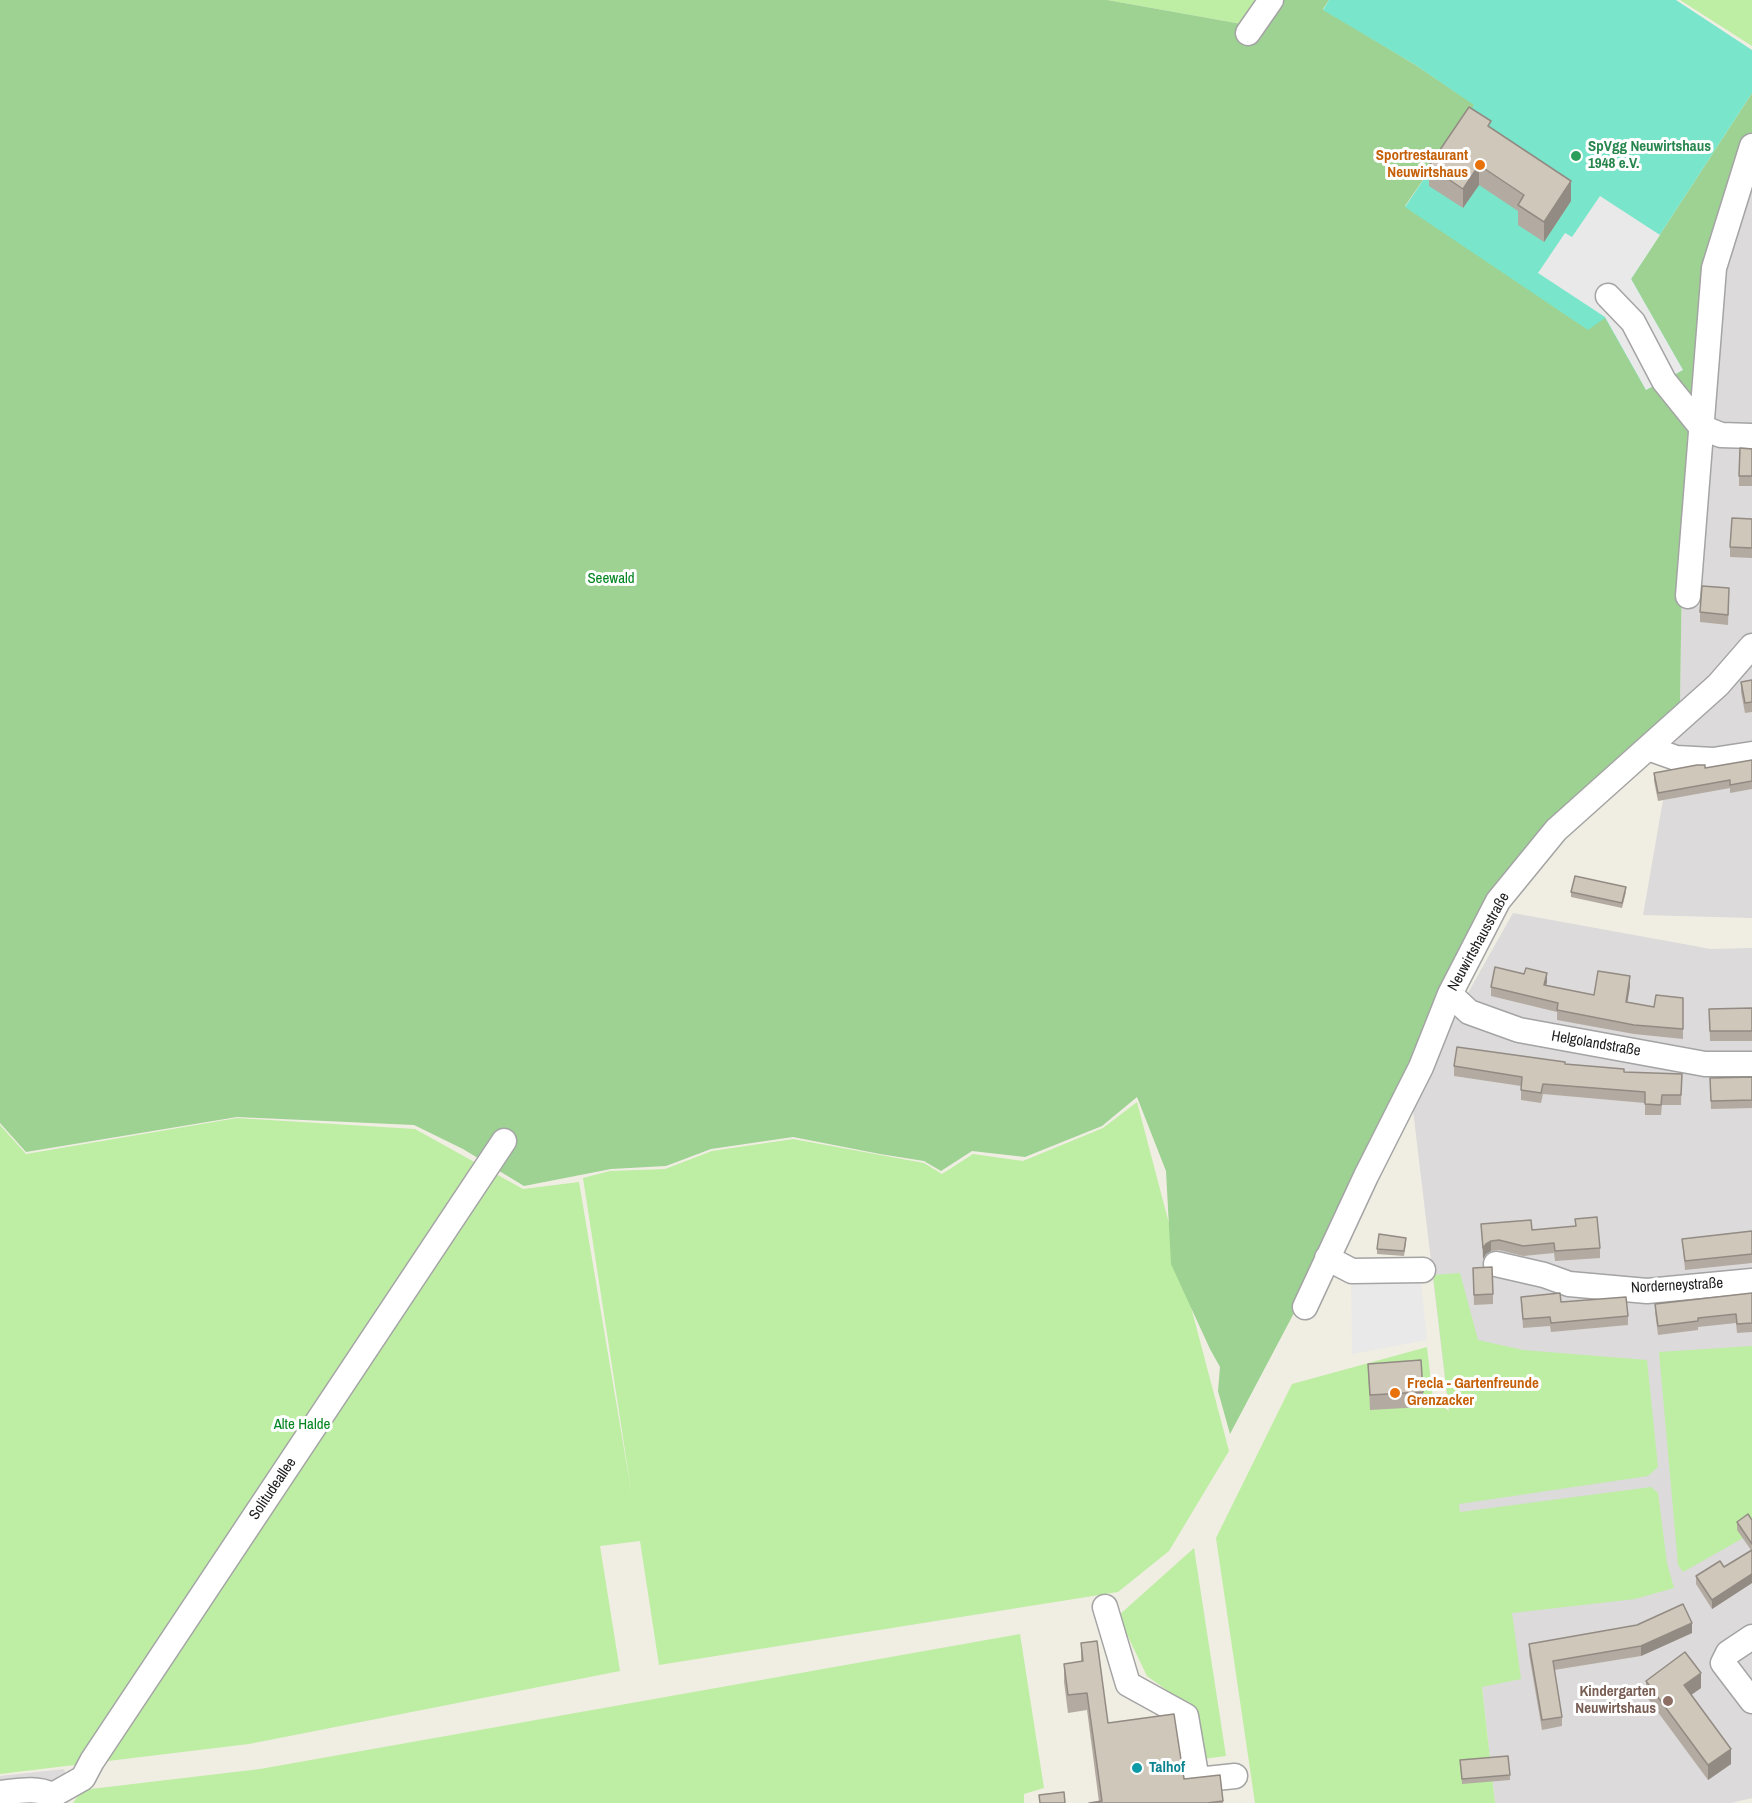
<!DOCTYPE html>
<html>
<head>
<meta charset="utf-8">
<style>
  body { margin:0 }
  canvas { display:block; background:#f0ede2 }
</style>
</head>
<body>
<canvas width="1752" height="1803"></canvas>
<script>
const g = document.querySelector('canvas').getContext('2d');
g.lineJoin = 'round';
function fill(path, color) { g.fillStyle = color; g.fill(path, 'evenodd'); }
function strokePath(path, color, width, dash) { g.strokeStyle = color; g.lineWidth = width; g.lineCap = dash ? 'butt' : 'round'; g.setLineDash(dash || []); g.stroke(path); }
function write(font, color, halo, rows, align = 'center') {
  g.font = font + ' "Archivo Narrow",sans-serif'; g.lineWidth = 6; g.setLineDash([]); g.textBaseline = 'middle'; g.strokeStyle = halo; g.fillStyle = color; for (const [text, x, y, turn = 0] of rows) {
    g.save(); g.translate(x, y); g.rotate((+turn || 0) * Math.PI / 180); g.textAlign = isNaN(turn) ? turn : align; if (halo) g.strokeText(text, 0, 0); g.fillText(text, 0, 0); g.restore();
  }
}
fill(new Path2D(`
  M1752 135V918L1643 915 1680 703 1682 569 1709 266Z
  M1513 913 1711 949 1752 948V1798L1731 1803H1495L1465 1536 1453 1476 1449 1412 1413 1110 1451 1023Z
  M64 1769 73 1794 67 1803H0V1776Z`), '#dcdada');
fill(new Path2D(`
  M1107 0H1263L1247 25Z
  M1680 0H1752V46Z
  M1137 1102 1229 1451 1169 1551 1118 1592 659 1665 640 1541 600 1546 620 1671 249 1744 0 1774V1125L26 1154 237 1118 415 1129 523 1189 579 1182 632 1496 583 1178 610 1171 665 1169 712 1151 793 1139 924 1163 942 1174 973 1154 1023 1161 1103 1128Z
  M1460 1273 1478 1340 1523 1350 1647 1360 1658 1467 1648 1476 1459 1504 1460 1512 1651 1487 1658 1493 1667 1563 1674 1588 1635 1599 1512 1613 1521 1679 1482 1687 1495 1803H1255L1216 1538 1292 1384 1427 1347 1433 1399 1449 1411 1433 1275Z
  M1752 1346V1533L1683 1572 1678 1565 1659 1352Z
  M1194 1548 1226 1756 1203 1759 1197 1712 1147 1676 1118 1616Z
  M1020 1634 1044 1788 1024 1794V1803H73L82 1790 260 1769Z`), '#beeea4');
fill(new Path2D(`
  M0 0H1107L1247 25 1280 0H1329L1323 9 1414 64 1475 105 1405 206 1605 317 1682 369 1631 279 1752 93V135L1709 267 1682 569 1680 703 1550 829 1230 1434 1218 1391 1220 1367 1210 1349 1171 1264 1166 1171 1137 1097 1102 1126 1025 1157 972 1151 941 1171 924 1161 880 1154 793 1137 711 1149 666 1166 611 1169 524 1186 463 1149 414 1125 237 1117 26 1152 0 1123Z`), '#9dd293');
fill(new Path2D(`
  M1329 0H1676L1752 50V93L1631 279 1683 370 1646 390 1605 318 1588 330 1405 207 1474 105 1414 64 1323 10Z`), '#79e6cb');
fill(new Path2D(`
  M1600 196 1660 235 1631 279 1683 370 1646 390 1605 317 1538 273 1565 233 1572 237Z
  M1420 1274 1427 1340 1352 1354 1351 1275Z`), '#e9e9e9');
const minor = new Path2D(`
  M1248 33 1271 0
  M1608 296 1633 322 1664 381 1701 427 1721 435 1752 436
  M1688 596 1714 268 1752 146
  M1648 748 1676 758 1713 760 1752 754
  M1450 994 1469 1012 1519 1030 1705 1064H1752
  M1327 1258 1352 1271 1423 1270
  M1496 1264 1544 1275 1569 1284 1647 1291 1752 1281
  M1305 1307 1366 1176 1421 1067 1450 994 1498 901 1556 830 1718 685 1752 646
  M1105 1607 1128 1684 1186 1716 1197 1780 1235 1776
  M1752 1637 1728 1653 1723 1663 1752 1701
  M0 1793C19 1791 35 1787 53 1795
  M53 1795 83 1778 92 1761 504 1141`);
strokePath(minor, '#a4a4a4', 27);
strokePath(minor, '#fff', 24);
fill(new Path2D(`
  M1491 128 1571 201 1544 242 1518 225V211L1479 185 1463 208 1429 186V166Z
  M1752 449V486H1739V476Z
  M1752 519V558L1730 557V547Z
  M1729 598 1728 625 1700 622V612Z
  M1752 680V712L1745 713 1741 692V682Z
  M1752 760V789L1730 793V788L1658 801 1654 781V773L1705 768Z
  M1571 892H1626L1622 908 1571 897Z
  M1524 974 1547 982 1546 985 1594 995 1630 986 1627 1002 1654 1007 1683 998V1039L1634 1034 1557 1020V1012L1491 996V987Z
  M1752 1008V1041H1710L1709 1009Z
  M1565 1064 1624 1072 1682 1074 1681 1105H1662L1661 1115H1645V1103L1543 1094 1541 1103 1521 1100V1086L1454 1076V1066Z
  M1752 1077V1108L1711 1109 1710 1078Z
  M1575 1219 1600 1248V1258L1555 1261 1554 1253 1523 1256 1499 1250 1491 1251 1486 1254 1483 1259 1481 1224 1532 1230 1575 1226Z
  M1752 1231V1263L1685 1270 1682 1239Z
  M1406 1243 1404 1256 1377 1254V1249Z
  M1473 1268 1493 1294V1304L1474 1305Z
  M1752 1293V1332L1737 1333 1736 1323 1698 1327V1330L1658 1335 1655 1312V1304Z
  M1521 1297 1561 1302 1628 1316V1325L1551 1332 1550 1326 1523 1328Z
  M1368 1364 1423 1392V1407L1370 1410Z
  M1752 1520V1583L1712 1609 1696 1584V1576L1724 1567 1751 1550 1737 1530V1522Z
  M1692 1633 1641 1656 1554 1670 1562 1717V1726L1542 1730 1529 1654V1644Z
  M1081 1643 1108 1723 1184 1779 1220 1775 1223 1803H1089L1099 1802 1087 1710 1068 1713 1064 1682V1664L1081 1662Z
  M1646 1681 1701 1688 1691 1695 1731 1764 1708 1780 1646 1696Z
  M1460 1760 1510 1775V1780L1462 1784Z`), '#b3aba1');
fill(new Path2D(`
  M1479 165V185L1463 208V189Z
  M1571 181V201L1544 242V222Z
  M1547 973V982L1544 994V985Z
  M1630 976V986L1626 1011V1002Z
  M1491 1241V1251L1486 1254 1483 1259V1248L1486 1244Z
  M1752 1574V1583L1712 1609V1600Z
  M1692 1623V1633L1641 1656V1646Z
  M1701 1673V1688L1684 1700V1685Z
  M1731 1749V1764L1708 1780V1765Z`), '#928b83');
const building = new Path2D(`
  M1469 107 1491 121 1488 126 1571 181 1544 222 1518 205 1524 195 1479 165 1463 189 1429 166Z
  M1740 448 1752 449V476H1739Z
  M1732 518 1752 519V548L1730 547Z
  M1702 586 1729 588 1728 615 1700 612Z
  M1752 680V702L1745 703 1741 682Z
  M1752 760V781L1730 785V780L1658 793 1654 773 1697 765H1705V768Z
  M1575 876 1626 887 1622 903 1571 892Z
  M1495 967 1524 974 1526 968 1547 973 1544 985 1594 995 1598 971 1630 976 1626 1002 1654 1007 1656 995 1683 998V1029L1634 1025 1557 1010 1558 1003 1491 987Z
  M1752 1008V1031H1710L1709 1009Z
  M1457 1047 1565 1062V1064L1624 1069V1072L1682 1074 1681 1095H1662L1661 1105 1645 1104V1092L1543 1084 1541 1093 1521 1090 1522 1077 1454 1066Z
  M1752 1077V1100L1711 1101 1710 1078Z
  M1597 1217 1600 1248 1555 1251 1554 1243 1523 1246 1499 1240 1491 1241 1486 1244 1483 1248 1481 1224 1531 1220 1532 1230 1576 1226 1575 1219Z
  M1752 1231V1254L1685 1261 1682 1239Z
  M1379 1234 1406 1238 1404 1251 1377 1249Z
  M1492 1267 1493 1294 1474 1295 1473 1268Z
  M1560 1293 1561 1302 1626 1297 1628 1316 1551 1323 1550 1317 1523 1319 1521 1297Z
  M1752 1293V1323L1737 1324 1736 1314 1698 1318V1321L1658 1326 1655 1304Z
  M1421 1360 1423 1392 1370 1395 1368 1364Z
  M1748 1514 1752 1520V1544L1737 1522Z
  M1752 1550V1574L1712 1600 1696 1576 1720 1561 1724 1567Z
  M1683 1604 1692 1623 1641 1646 1553 1661 1562 1717 1542 1720 1529 1644 1637 1625Z
  M1097 1641 1108 1723 1174 1714 1184 1779 1220 1775 1223 1801 1207 1803H1089L1102 1801 1087 1693 1068 1695 1064 1664 1083 1661 1081 1643Z
  M1685 1652 1701 1673 1684 1685 1731 1749 1708 1765 1646 1681Z
  M1508 1756 1510 1775 1462 1779 1460 1760Z
  M1064 1792 1065 1803H1040L1039 1795Z`);
fill(building, '#d0c7bb');
strokePath(building, '#928b83', 1.5);
for (const [x, y, r, color] of [
  [1576,156,6,"#2e9e5b"],
  [1480,165,6,"#e8710a"],
  [1395,1393,6,"#e8710a"],
  [1668,1701,6,"#8d6e63"],
  [1137,1768,6,"#0f9aa8"]
]) { const dot = new Path2D(); dot.arc(x, y, r, 0, 2 * Math.PI); g.fillStyle = color; g.fill(dot); strokePath(dot, '#fff', 2); }
write('bold 15px', '#27864d', '#fff', [
  ["SpVgg Neuwirtshaus",1588,147],
  ["1948 e.V.",1588,164]
], 'left');
write('bold 15px', '#c56008', '#fff', [
  ["Sportrestaurant",1468,156],
  ["Neuwirtshaus",1468,173],
  ["Frecla - Gartenfreunde",1407,1384,"left"],
  ["Grenzacker",1407,1401,"left"]
], 'right');
write('15px', '#028520', '#fff', [
  ["Seewald",611,579],
  ["Alte Halde",302,1425]
]);
write('15px', '#1d1d1d', '#fff', [
  ["Neuwirtshausstraße",1479,942,-61],
  ["Helgolandstraße",1596,1044,10],
  ["Norderneystraße",1677,1286,-3],
  ["Solitudeallee",273,1489,-56]
]);
write('bold 15px', '#785e54', '#fff', [
  ["Kindergarten",1656,1692],
  ["Neuwirtshaus",1656,1709]
], 'right');
write('bold 15px', '#0d838f', '#fff', [
  ["Talhof",1149,1768]
], 'left');
</script>
</body>
</html>
